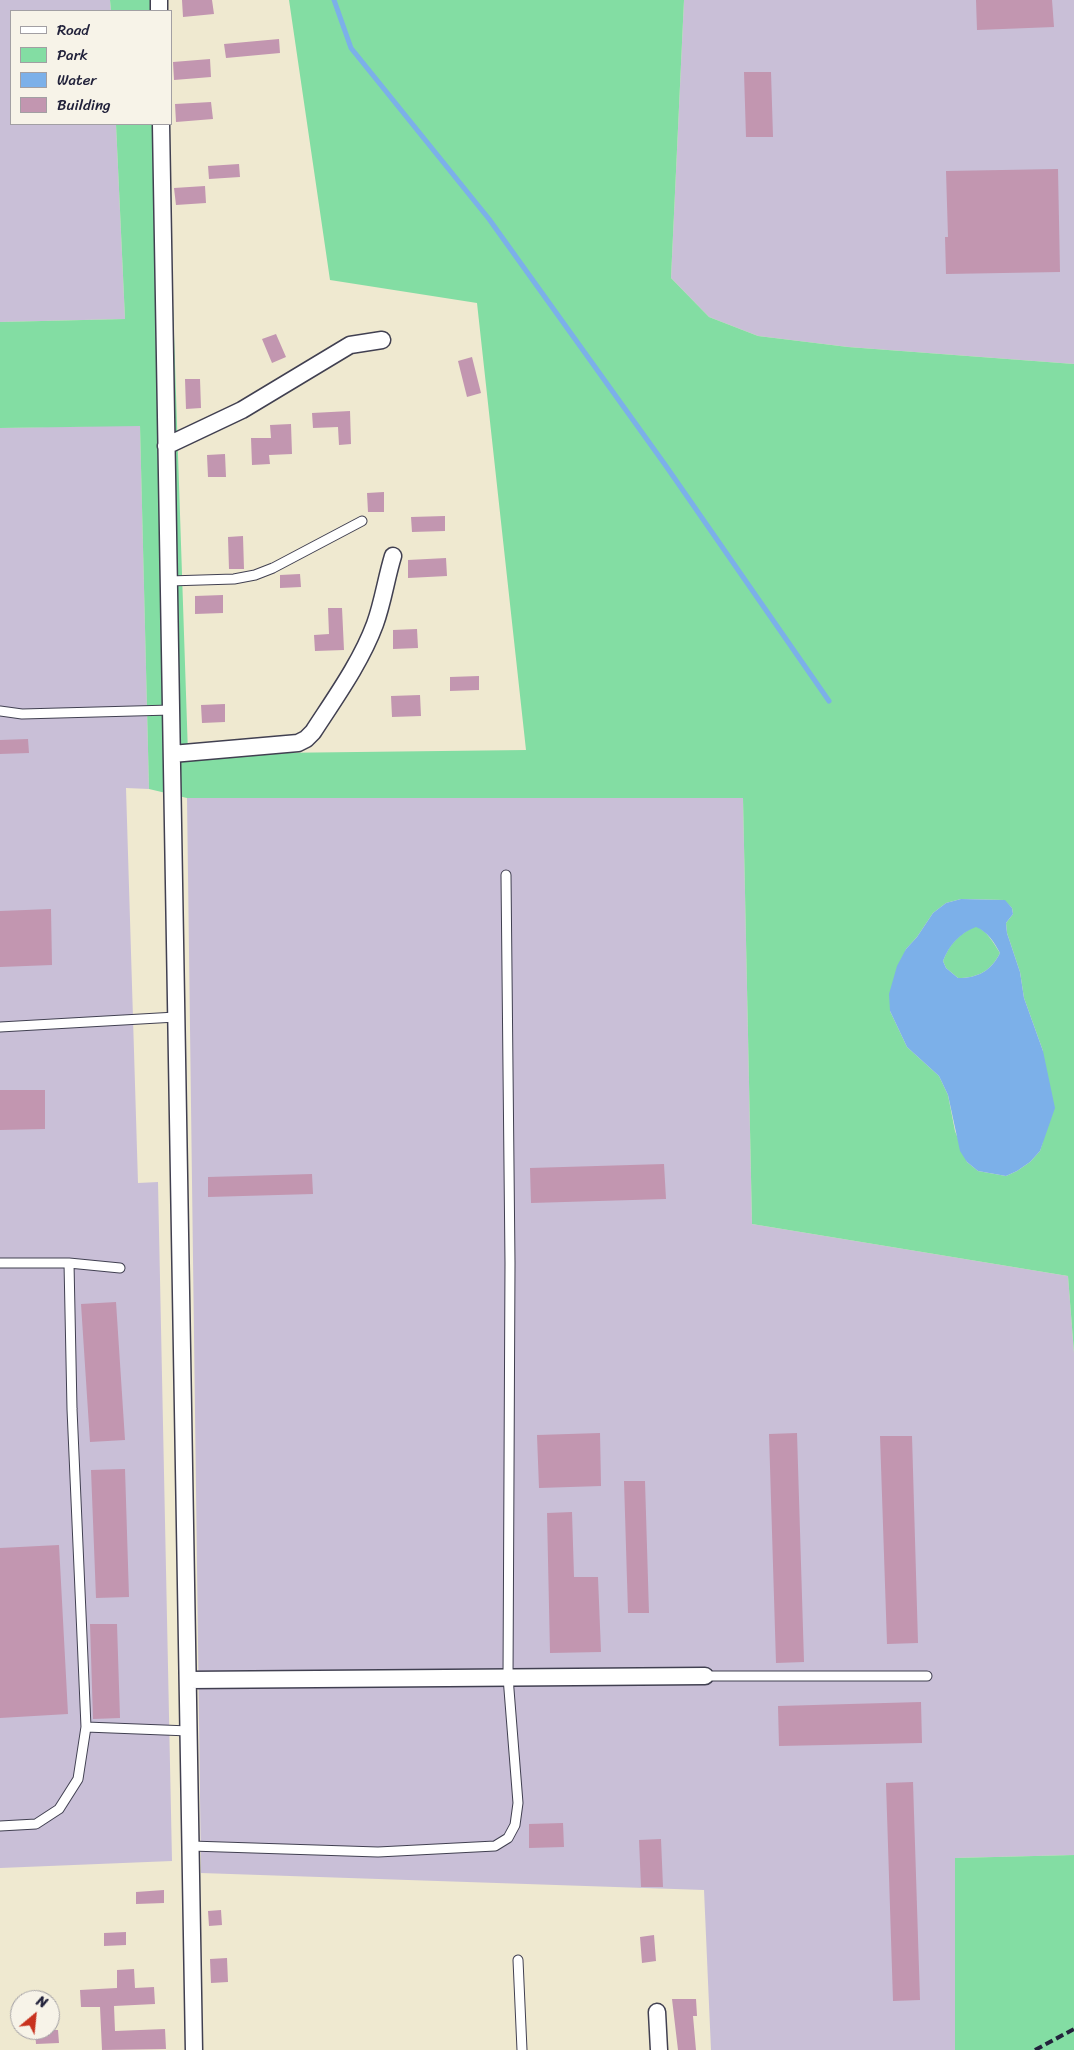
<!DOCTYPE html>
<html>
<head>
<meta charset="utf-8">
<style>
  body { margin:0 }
  #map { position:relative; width:1074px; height:2050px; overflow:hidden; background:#efe9d0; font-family:Sriracha,sans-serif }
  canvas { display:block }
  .legend { position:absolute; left:10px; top:10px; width:162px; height:115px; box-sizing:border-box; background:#f7f3e8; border:1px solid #a29fa3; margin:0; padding:6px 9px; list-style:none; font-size:15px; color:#22223b }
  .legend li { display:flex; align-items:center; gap:10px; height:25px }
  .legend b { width:25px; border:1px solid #a29fa3 }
  .north { position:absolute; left:10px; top:1990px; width:50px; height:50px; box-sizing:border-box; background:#f7f3e8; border:1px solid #a29fa3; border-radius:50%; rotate:28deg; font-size:14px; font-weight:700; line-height:20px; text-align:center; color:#22223b }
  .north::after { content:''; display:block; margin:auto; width:18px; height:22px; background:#c8321e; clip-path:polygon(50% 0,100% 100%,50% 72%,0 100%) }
</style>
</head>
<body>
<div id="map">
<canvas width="1074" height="2050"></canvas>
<ul class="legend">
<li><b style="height:6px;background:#fff"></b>Road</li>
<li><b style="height:14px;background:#83dda3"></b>Park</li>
<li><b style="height:14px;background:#7cb0e9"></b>Water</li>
<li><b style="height:14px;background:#c296b0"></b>Building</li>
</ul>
<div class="north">N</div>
</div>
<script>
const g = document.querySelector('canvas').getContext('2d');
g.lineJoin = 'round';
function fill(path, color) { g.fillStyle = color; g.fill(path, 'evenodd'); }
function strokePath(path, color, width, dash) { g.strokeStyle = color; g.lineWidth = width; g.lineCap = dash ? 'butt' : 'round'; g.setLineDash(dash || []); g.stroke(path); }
fill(new Path2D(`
  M0 0H110L111 11H11V124H116L125 319 0 322Z
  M684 0H1074V364L848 347 758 336 709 317 671 278Z
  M140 425 149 789 126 788 138 1183 158 1182 172 1861 0 1868V428Z
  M187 798H743L752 1224 1068 1276 1074 1353V1855L955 1858V2050H711L704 1890 201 1873Z`), '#c9bfd7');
fill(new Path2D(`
  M110 0H163V11H111Z
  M289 0H684L671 278 709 317 758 336 848 347 1074 364V1353L1068 1276 752 1224 743 798H187L149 789 140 426 0 428V322L125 319 116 124H167L188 754 526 750 477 303 330 280ZM961 899 1004 900 1012 908 1013 914 1006 923 1007 933 1020 972 1024 998 1043 1051V1141L1040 1151 1030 1162 1017 1171 1006 1176 978 1171 967 1162 955 1131 948 1095 939 1076 907 1047 890 1011 906 949 917 937 933 913 946 903Z
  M976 926C988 932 993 942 1000 953 991 971 978 978 958 978L946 968 943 961C949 944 960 933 976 926Z
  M1074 1855V2050H955V1858Z`), '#83dda3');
fill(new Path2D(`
  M961 899 1005 900 1012 908 1013 914 1006 923 1007 933 1020 972 1024 998 1043 1051 1055 1108 1040 1151 1030 1162 1017 1171 1006 1176 978 1171 967 1162 960 1151 948 1095 939 1076 907 1047 890 1011 889 994 897 966 906 949 917 937 933 913 946 903ZM976 927C988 932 994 942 1000 953 991 971 978 978 958 978L946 968 943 961C949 945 960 933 976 927Z`), '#7cb0e9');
strokePath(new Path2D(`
  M334 0 351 48 489 219 666 466 829 701`), '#7cb0e9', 5);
fill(new Path2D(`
  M182 0H212L214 14 183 17Z
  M976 0H1052L1054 27 977 30Z
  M279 39 280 53 226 58 224 44Z
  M210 59 211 77 174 80 173 62Z
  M744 72H771L773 137H746Z
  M211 102 213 119 176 122 175 104Z
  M239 164 240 177 209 179 208 166Z
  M1058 169 1060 272 946 274 945 237H948L946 171Z
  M205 186 206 203 176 205 174 188Z
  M276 334 286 357 272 363 262 339Z
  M472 357 481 393 467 397 458 361Z
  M185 379H200L201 408 186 409Z
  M350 411 351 444 339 445 338 427 313 428 312 413Z
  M291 424 292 454 269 455 270 464 252 465 251 438H271L270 425Z
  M225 454 226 477H208L207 455Z
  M384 492V512H368L367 493Z
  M445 516V531L412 532 411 517Z
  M243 536 244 569H229L228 537Z
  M446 558 447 576 408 578V560Z
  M300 574 301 587 280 588V575Z
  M223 595V613L195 614V596Z
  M328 608H342L344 650 315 651 314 635 329 634Z
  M417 629 418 648 393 649V630Z
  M479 676V690L450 691V677Z
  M420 695 421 716 392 717 391 696Z
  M225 704V722L202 723 201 705Z
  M28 739 29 753 0 754V740Z
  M51 909 52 965 0 967V911Z
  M0 1090H45V1129L0 1130Z
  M664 1164 666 1199 531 1203 530 1168Z
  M312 1174 313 1194 208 1197V1177Z
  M116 1302 125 1440 90 1442 81 1304Z
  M600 1433 601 1486 539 1488 537 1435Z
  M797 1433 804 1662 776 1663 769 1434Z
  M880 1436H912L918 1643 887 1644Z
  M125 1469 129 1597 96 1598 91 1470Z
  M624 1481H645L649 1613H628Z
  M572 1512 574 1577H598L601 1652 550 1653 547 1513Z
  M59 1545 68 1714 0 1718V1548Z
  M90 1624H117L120 1718 93 1719Z
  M921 1702 922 1743 779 1746 778 1706Z
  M913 1782 920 2000 893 2001 886 1783Z
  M563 1823 564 1847 529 1848V1824Z
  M661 1839 663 1887H641L639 1840Z
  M164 1890V1903L136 1904V1892Z
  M221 1910 222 1925 209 1926 208 1911Z
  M126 1932V1945L104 1946V1933Z
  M654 1935 656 1961 642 1963 640 1937Z
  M227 1958 228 1982 211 1983 210 1959Z
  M134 1969 135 1988 154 1987 155 2004 114 2006 115 2031 165 2029 166 2049 102 2050 100 2007H81L80 1990 117 1988V1970Z
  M672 1999H696L697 2016H693L696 2050H678Z
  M35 2030H58L59 2043 36 2044Z`), '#c296b0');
const lane = new Path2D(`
  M169 581 234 579 255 575 273 568 362 521
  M0 711 22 714 171 710
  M0 1027 176 1017
  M0 1263H69L120 1268
  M705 1676H927
  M86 1727 189 1731
  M0 1826 36 1824 59 1809 78 1779 86 1727 72 1409 69 1263
  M191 1846 378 1852 495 1846 508 1838 515 1825 518 1803 508 1677 510 1263 506 875
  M518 1960 522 2050`);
const street = new Path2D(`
  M159 0V11
  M161 124 194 2050
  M166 446 242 410 350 345 382 340
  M172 754 298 743 306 739 313 732C335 698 361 662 375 624 383 602 386 579 393 556
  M188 1680 705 1676
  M657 2012 659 2050`);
strokePath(lane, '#414051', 11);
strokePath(street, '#414051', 19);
strokePath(lane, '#fff', 9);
strokePath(street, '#fff', 16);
strokePath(new Path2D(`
  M1035 2050 1074 2029`), '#22223b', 4, [8, 4]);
</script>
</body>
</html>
